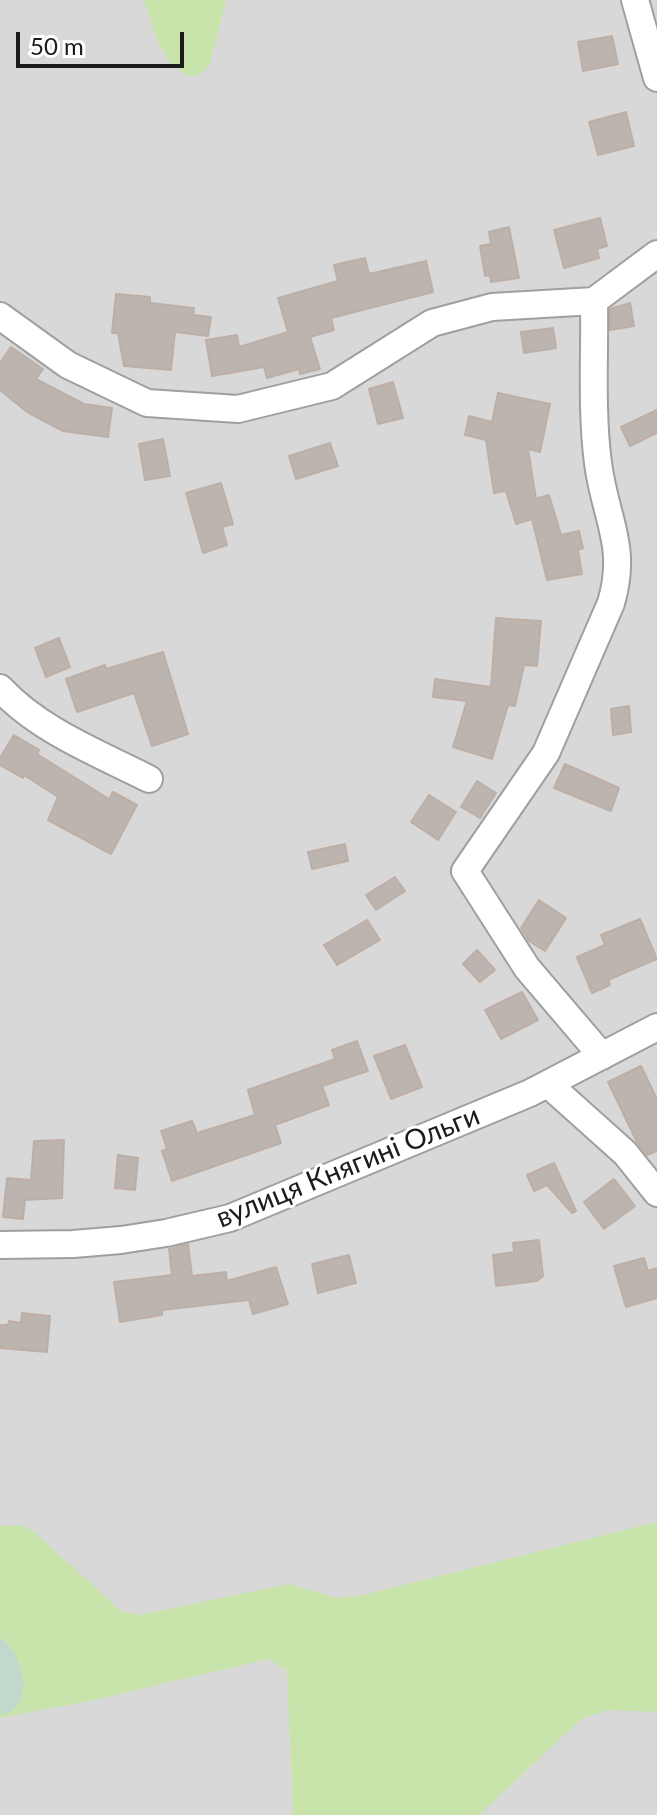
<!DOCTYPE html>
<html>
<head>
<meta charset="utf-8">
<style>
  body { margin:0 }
  #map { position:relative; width:657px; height:1815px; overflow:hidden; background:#ece8e2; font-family:Lato,sans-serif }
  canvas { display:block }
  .scale { position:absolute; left:16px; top:32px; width:168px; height:36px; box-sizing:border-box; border:4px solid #1b1b1b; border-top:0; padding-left:10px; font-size:24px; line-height:28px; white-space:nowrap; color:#1b1b1b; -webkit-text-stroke:6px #fff; paint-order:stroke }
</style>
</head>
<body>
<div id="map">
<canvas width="657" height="1815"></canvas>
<div class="scale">50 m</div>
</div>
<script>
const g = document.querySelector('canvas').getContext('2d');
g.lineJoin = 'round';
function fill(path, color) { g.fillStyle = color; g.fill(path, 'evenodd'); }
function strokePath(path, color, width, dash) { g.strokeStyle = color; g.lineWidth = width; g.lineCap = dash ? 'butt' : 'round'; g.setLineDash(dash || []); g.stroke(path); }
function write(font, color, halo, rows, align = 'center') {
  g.font = font + ' Lato,sans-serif'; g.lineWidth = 6; g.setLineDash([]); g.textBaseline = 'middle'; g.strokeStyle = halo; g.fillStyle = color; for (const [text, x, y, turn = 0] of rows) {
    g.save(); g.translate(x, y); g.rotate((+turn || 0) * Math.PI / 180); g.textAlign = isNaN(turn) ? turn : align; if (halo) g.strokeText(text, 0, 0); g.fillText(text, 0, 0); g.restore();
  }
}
fill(new Path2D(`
  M0 0H657V1815H0Z`), '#d9d8d8');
fill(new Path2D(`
  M144 0H226L210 64 203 72 192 77C159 64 155 30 144 0Z
  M657 1522V1712L607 1710 580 1720 479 1815H293L287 1671 268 1659 94 1700 0 1718V1526L19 1525 33 1531 121 1611 140 1615 288 1584 338 1598 363 1595Z`), '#c8e4aa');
fill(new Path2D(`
  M0 1638C22 1650 39 1709 0 1715Z`), '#c0d9cc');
const building = new Path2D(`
  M612 36 618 64 583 71 578 42Z
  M626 112 634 146 598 155 589 122Z
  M600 218 607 246 597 249 599 258 564 268 554 230Z
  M509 227 519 278 491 282 490 275 485 276 480 246 491 244 489 232Z
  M365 258 369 274 426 261 433 292 331 318 334 330 310 337 320 369 300 374 299 369 267 378 264 367 212 376 206 340 237 335 239 347 288 332 278 298 338 281 334 265Z
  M116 294 150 297V303L194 308 193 315 211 317 208 336 175 332 171 370 124 366 118 333H112Z
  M630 303 634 326 610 330V309Z
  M553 328 556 348 524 353 521 332Z
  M11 347 43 369 36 379 84 404 112 408 108 437 63 431 27 412 0 390V363Z
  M393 382 403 418 378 424 369 389Z
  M498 393 550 404 540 452 528 449 536 499 549 495 561 535 579 531 583 548 578 550 582 574 547 580 532 519 516 524 506 491 494 493 486 440 465 435 469 416 492 422Z
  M657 410V433L630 446 621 427Z
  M163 439 170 476 145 480 139 444Z
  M330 443 338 466 296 479 289 456Z
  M221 483 233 524 222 527 227 545 203 553 186 493Z
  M496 618 541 621 537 666 524 665 515 706 508 705 492 759 453 747 467 701 433 697 435 679 491 687Z
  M59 638 70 667 46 677 35 648Z
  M163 652 188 734 152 746 134 693 77 712 66 679 105 665 106 669Z
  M629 706 631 732 613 735 611 709Z
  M14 735 39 750 37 754 109 799 113 792 137 805 111 854 48 820 58 797 24 775 23 778 0 765V758Z
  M565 764 619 788 611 811 554 788Z
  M477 781 496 793 480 818 461 807Z
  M429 795 456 812 438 840 411 822Z
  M345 844 348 861 312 869 308 852Z
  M395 877 405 891 376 910 366 895Z
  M539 900 566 918 545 951 529 941 521 928Z
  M640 919 657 959 608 980 610 985 592 993 577 957 605 945 601 935Z
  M367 920 380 940 337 965 324 945Z
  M477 950 495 970 480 982 463 964Z
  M522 992 538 1020 501 1039 485 1010Z
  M357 1041 368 1071 322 1086 329 1105 275 1125 281 1143 172 1181 162 1151 167 1149 161 1131 192 1121 197 1133 255 1115 248 1090 335 1059 332 1050Z
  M405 1045 422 1087 391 1099 374 1056Z
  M641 1066 657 1099V1151L647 1155 637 1142 608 1082Z
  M64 1140 62 1198 25 1200 23 1219 3 1217 7 1178 31 1180 34 1141Z
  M118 1155 138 1158 135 1190 115 1188Z
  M554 1163 576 1211 572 1213 547 1185 534 1191 527 1175Z
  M614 1179 635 1206 604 1229 584 1202Z
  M539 1240 543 1276 537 1281 496 1286 493 1255 514 1252 513 1243Z
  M188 1244 192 1276 226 1272 227 1281 276 1267 288 1304 253 1314 249 1300 162 1310V1315L120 1322 114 1282 172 1275 169 1249Z
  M349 1255 356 1283 318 1293 312 1264Z
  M644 1258 648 1271 657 1268V1298L626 1307 614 1266Z
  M22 1313 50 1316 47 1352 0 1348V1325H8L9 1321 21 1323Z`);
fill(building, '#bcb4af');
strokePath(building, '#bdafa5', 2);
const minor = new Path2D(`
  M635 0 657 78
  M594 301C595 354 591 410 598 463 605 518 628 546 611 603L546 753 465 871 527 968 602 1056
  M0 316 68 365 147 403 238 409 332 386 432 323 492 307 594 301 657 254
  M0 688C40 731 98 753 149 779
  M548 1084 625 1153 657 1193
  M0 1245 73 1244 121 1240 166 1233 230 1218 530 1093 657 1027`);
strokePath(minor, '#9f9f9f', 30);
strokePath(minor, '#fff', 26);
write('28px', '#1b1b1b', '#fff', [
  ["вулиця Княгині Ольги",348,1167,-22]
]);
</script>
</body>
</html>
